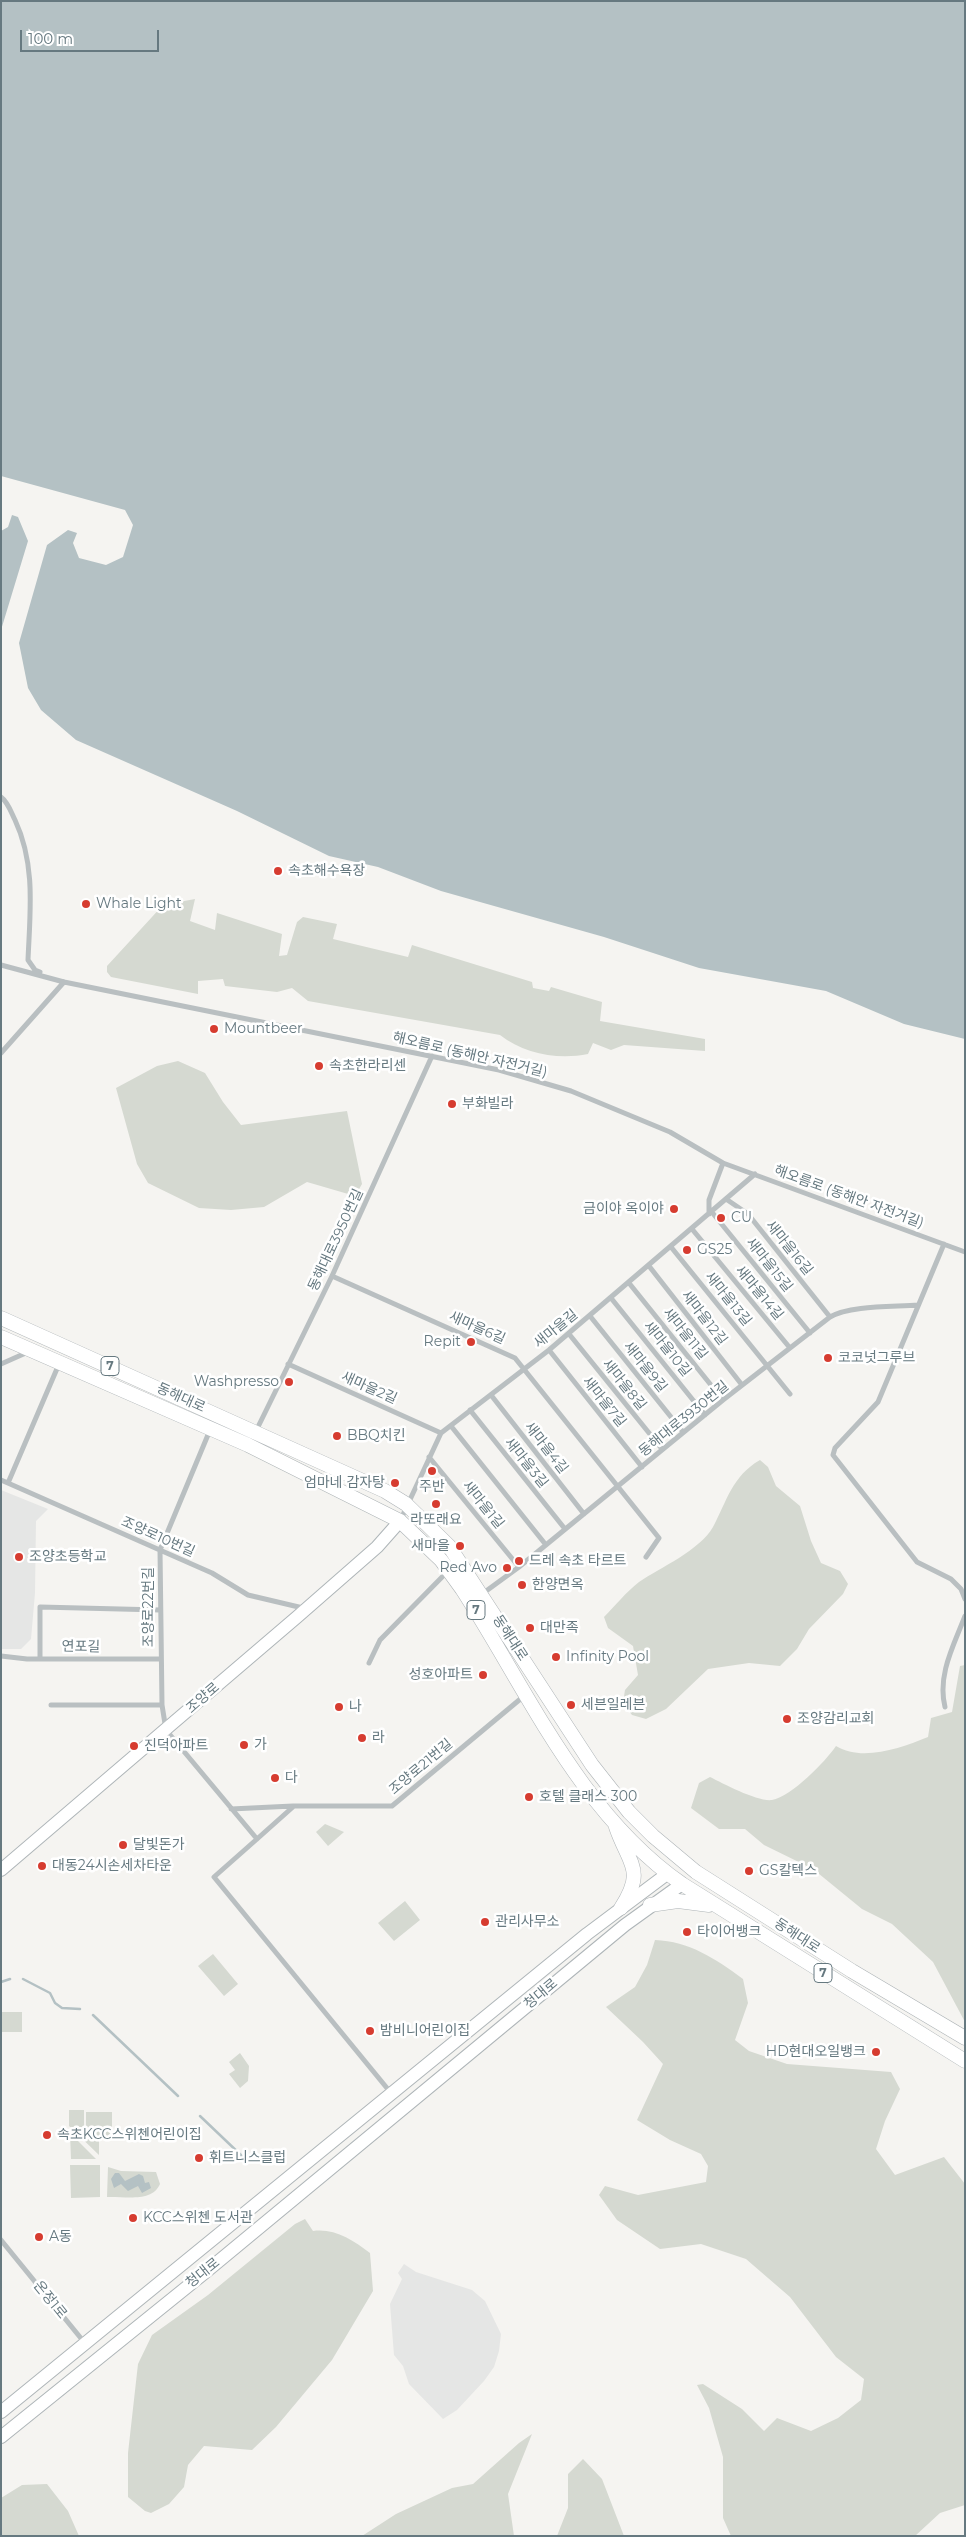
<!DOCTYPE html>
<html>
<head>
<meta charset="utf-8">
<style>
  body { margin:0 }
  #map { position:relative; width:966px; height:2537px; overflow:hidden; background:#f5f4f1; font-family:Montserrat,sans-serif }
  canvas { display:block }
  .frame { position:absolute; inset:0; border:2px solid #667980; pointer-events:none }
  .scale { position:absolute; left:20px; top:30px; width:139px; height:22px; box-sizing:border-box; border:2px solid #667980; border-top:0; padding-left:6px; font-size:15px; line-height:18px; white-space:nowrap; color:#667980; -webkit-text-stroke:4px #fff; paint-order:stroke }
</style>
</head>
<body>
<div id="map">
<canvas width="966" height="2537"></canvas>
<div class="frame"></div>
<div class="scale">100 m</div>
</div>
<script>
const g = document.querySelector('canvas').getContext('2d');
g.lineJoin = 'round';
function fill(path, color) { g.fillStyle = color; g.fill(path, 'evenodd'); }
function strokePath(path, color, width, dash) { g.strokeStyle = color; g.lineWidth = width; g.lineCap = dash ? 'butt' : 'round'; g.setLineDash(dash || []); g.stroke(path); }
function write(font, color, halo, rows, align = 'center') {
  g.font = font + ' Montserrat,"Noto Sans KR",sans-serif'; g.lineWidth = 5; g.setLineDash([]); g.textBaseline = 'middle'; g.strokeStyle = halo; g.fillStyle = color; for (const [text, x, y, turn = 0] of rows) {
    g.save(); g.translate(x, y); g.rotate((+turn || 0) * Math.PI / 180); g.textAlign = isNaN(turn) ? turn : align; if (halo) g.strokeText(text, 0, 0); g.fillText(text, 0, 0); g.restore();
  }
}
fill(new Path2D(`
  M1 1490 48 1509 36 1521 35 1593 31 1639 21 1649H1Z
  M404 2264 416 2272 472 2290 485 2301 501 2334 499 2351 494 2367 484 2381 457 2410 443 2419 409 2384 403 2366 394 2355 390 2304 402 2279 398 2273Z`), '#e5e6e5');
fill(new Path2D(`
  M195 899 190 921 215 930 217 913 282 934 279 956 287 955 297 922 303 917 337 924 333 939 408 957 412 945 532 982 533 988 549 991 551 987 602 1002 600 1021 705 1039V1051L624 1045 611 1050 593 1043 588 1054C558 1060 524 1054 500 1035L308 1001 292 988 277 992 225 986 223 979 198 981V994L111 977 107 972V966L163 905Z
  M178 1061 205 1073 223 1102 241 1125 347 1111 362 1184 355 1196 307 1182 264 1207 231 1210 199 1208 148 1183 137 1164 116 1088 157 1066Z
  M760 1460 768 1467 776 1486 800 1506 811 1541 821 1563 840 1571 848 1584 843 1594 809 1629 797 1649 780 1666 749 1663 708 1669 666 1709 646 1719 632 1715 623 1703 625 1690 638 1675 633 1646 608 1628 604 1617C615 1606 626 1592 639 1582 661 1567 699 1551 713 1527 727 1501 732 1476 760 1460Z
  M965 1665V2022L933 1962 892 1924 862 1909 813 1869 764 1845 745 1829H719L691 1808 699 1783 710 1777C724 1784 758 1802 772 1800 792 1796 825 1762 836 1746 862 1762 901 1748 928 1737L931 1718 952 1712 960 1666Z
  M325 1824 344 1832 328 1846 316 1832Z
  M405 1901 420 1920 394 1941 378 1923Z
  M655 1940C689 1941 716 1959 743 1979L748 2003 735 2040 749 2051 787 2064 891 2072 900 2089 885 2121 876 2149 895 2175 944 2157 965 2184V2505L940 2513 915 2536H731L723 2518V2457L709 2408 697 2385 703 2384 742 2409 764 2431 777 2418 811 2431 838 2418 861 2400 864 2379 836 2357 790 2297 746 2259 701 2244 660 2249 617 2220 599 2195 605 2186 638 2195 706 2182 708 2166 701 2154 670 2140 637 2120 663 2064 643 2042 606 2007 635 1987 647 1965Z
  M213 1954 238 1984 224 1996 198 1966Z
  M1 2012H22V2032H1Z
  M240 2053 249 2066 248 2081 240 2088 229 2074 235 2070 229 2062Z
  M69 2110H84V2139H99V2155L69 2126Z
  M86 2112H112V2137H86Z
  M70 2133 96 2159H71Z
  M70 2165H100V2197L71 2198Z
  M108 2167 121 2171 156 2172 160 2184C152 2203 124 2196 107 2197Z
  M305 2219 313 2231C334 2228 353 2240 370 2253L373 2291 332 2360 276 2427 252 2450 204 2446 188 2465 184 2487 169 2504 151 2513 145 2511 128 2497V2453L138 2364 152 2335 208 2295 295 2224Z
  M532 2434 508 2494 514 2536H362L396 2514 452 2488 473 2484 519 2443Z
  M583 2459 602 2479 624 2536H557L568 2508V2474Z
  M47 2484 68 2511 79 2536H1V2498L22 2485Z`), '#d5d9d1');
fill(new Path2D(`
  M1 1H965V1039L904 1024 826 991 699 968 604 937 441 891 378 867 329 856 237 811 76 740 41 710 28 688 19 643 47 545 68 530 77 533 73 543 79 558 106 565 123 557 133 525 125 510 1 476Z
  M12 515 18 517 28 541 1 630V531L8 527Z
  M115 2173H119L125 2181 139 2174 143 2176 145 2183 149 2182 151 2188 142 2193 138 2186 128 2191 121 2184 114 2188 111 2179Z`), '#b4c1c4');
strokePath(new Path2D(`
  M23 1979 50 1993 55 2003 62 2008 80 2009
  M1 1982 10 1979
  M93 2015 178 2096
  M200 2116 243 2157`), '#b4c1c4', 2.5);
const secondary = new Path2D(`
  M1 1870 297 1617 377 1547 400 1521
  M1 2412 587 1934 667 1874
  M1 2437 208 2270 625 1925 682 1884`);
const primary = new Path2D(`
  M1 1318 385 1491 406 1504 449 1546 592 1765 629 1812 653 1836 696 1872 852 1971 965 2038
  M1 1337 248 1445 400 1521 441 1560 462 1589C528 1691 579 1812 682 1884L965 2061
  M616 1827C629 1865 646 1869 621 1908
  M650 1905 678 1901 709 1905`);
strokePath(secondary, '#aeb5b8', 14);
strokePath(primary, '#adb3b6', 15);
strokePath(new Path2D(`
  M1 797C8 802 11 812 15 820 36 865 30 912 28 960L35 970 40 972
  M1 965 64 982 499 1070 571 1091 670 1132 723 1163 965 1252
  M1 1053 64 982
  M726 1199 748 1214 830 1317
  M711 1211 810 1333
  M709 1214V1200L723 1163
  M692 1229 790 1348
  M944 1244 878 1402 835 1448 833 1455 917 1562 951 1579 961 1589 965 1599
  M671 1247 790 1394
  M649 1266 742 1385
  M332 1276 515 1358 659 1538 646 1557
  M629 1283 723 1400
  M611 1298 705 1415
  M590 1316 683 1432
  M569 1334 662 1449
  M549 1350 642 1467
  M1 1364 28 1352
  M288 1364 441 1433
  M491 1395 584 1514
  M470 1410 565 1529
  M451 1426 546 1545
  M210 1430 160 1550 162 1705 166 1730 257 1839 294 1806H392L524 1696
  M256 1431 332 1276 432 1056
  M429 1457 519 1567
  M1 1480 212 1573 248 1595 303 1608
  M8 1483 59 1364
  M401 1519 441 1433 549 1350 755 1174
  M482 1594 519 1567 723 1400 830 1317C850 1305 894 1307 918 1305
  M1 1656 27 1659H160
  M40 1658V1607L160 1610
  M369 1663 380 1640 448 1571
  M51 1705H162
  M945 1707C937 1675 954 1645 965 1616
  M231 1809 293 1806
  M257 1839 214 1877 391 2093
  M1 2240 84 2342`), '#b9bfc1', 5);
strokePath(secondary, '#fff', 12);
strokePath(primary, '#fff', 14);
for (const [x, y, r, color] of [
  [278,871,5,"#d63c30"],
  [86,904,5,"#d63c30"],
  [214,1029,5,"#d63c30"],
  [319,1066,5,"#d63c30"],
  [452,1104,5,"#d63c30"],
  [674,1209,5,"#d63c30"],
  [721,1218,5,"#d63c30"],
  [687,1250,5,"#d63c30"],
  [471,1342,5,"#d63c30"],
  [828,1358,5,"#d63c30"],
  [289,1382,5,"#d63c30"],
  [337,1436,5,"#d63c30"],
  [432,1471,5,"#d63c30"],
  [395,1483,5,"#d63c30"],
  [436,1504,5,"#d63c30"],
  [460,1546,5,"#d63c30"],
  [19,1557,5,"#d63c30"],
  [519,1561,5,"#d63c30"],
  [507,1568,5,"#d63c30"],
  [522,1585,5,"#d63c30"],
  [530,1628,5,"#d63c30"],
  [556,1657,5,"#d63c30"],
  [483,1675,5,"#d63c30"],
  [571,1705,5,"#d63c30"],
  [339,1707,5,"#d63c30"],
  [787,1719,5,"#d63c30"],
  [362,1738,5,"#d63c30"],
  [244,1745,5,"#d63c30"],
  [134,1746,5,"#d63c30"],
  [275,1778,5,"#d63c30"],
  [529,1797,5,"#d63c30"],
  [123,1845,5,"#d63c30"],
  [42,1866,5,"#d63c30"],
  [749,1871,5,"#d63c30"],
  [485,1922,5,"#d63c30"],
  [687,1932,5,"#d63c30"],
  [370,2031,5,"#d63c30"],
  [876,2052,5,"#d63c30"],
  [47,2135,5,"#d63c30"],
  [199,2158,5,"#d63c30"],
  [133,2218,5,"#d63c30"],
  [39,2237,5,"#d63c30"]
]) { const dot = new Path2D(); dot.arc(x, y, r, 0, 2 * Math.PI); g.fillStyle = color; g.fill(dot); strokePath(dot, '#fff', 2); }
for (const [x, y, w] of [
  [110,1366,18],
  [476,1610,18],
  [823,1973,18]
]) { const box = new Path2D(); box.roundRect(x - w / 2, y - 9.5, w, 19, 4); g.fillStyle = '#fff'; g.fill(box); strokePath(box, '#667980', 1); }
write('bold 12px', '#667980', null, [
  ["7",110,1366],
  ["7",476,1610],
  ["7",823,1973]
]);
write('14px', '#667980', '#fff', [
  ["속초해수욕장",288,871],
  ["Whale Light",96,904],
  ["Mountbeer",224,1029],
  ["속초한라리센",329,1066],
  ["부화빌라",462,1104],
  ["금이야 옥이야",664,1209,"right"],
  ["CU",731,1218],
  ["GS25",697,1250],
  ["Repit",461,1342,"right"],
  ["코코넛그루브",838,1358],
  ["Washpresso",279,1382,"right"],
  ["BBQ치킨",347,1436],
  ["엄마네 감자탕",385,1483,"right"],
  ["주반",432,1487,"center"],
  ["라또래요",436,1520,"center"],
  ["새마을",450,1546,"right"],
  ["조양초등학교",29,1557],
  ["드레 속초 타르트",529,1561],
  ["Red Avo",497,1568,"right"],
  ["한양면옥",532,1585],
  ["대만족",540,1628],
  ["Infinity Pool",566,1657],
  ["성호아파트",473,1675,"right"],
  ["세븐일레븐",581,1705],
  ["나",349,1707],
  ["조양감리교회",797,1719],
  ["라",372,1738],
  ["가",254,1745],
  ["진덕아파트",144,1746],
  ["다",285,1778],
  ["호텔 클래스 300",539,1797],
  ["달빛돈가",133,1845],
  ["대동24시손세차타운",52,1866],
  ["GS칼텍스",759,1871],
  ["관리사무소",495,1922],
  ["타이어뱅크",697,1932],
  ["밤비니어린이집",380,2031],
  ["HD현대오일뱅크",866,2052,"right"],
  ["속초KCC스위첸어린이집",57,2135],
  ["휘트니스클럽",209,2158],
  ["KCC스위첸 도서관",143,2218],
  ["A동",49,2237]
], 'left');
write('14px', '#667980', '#fff', [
  ["해오름로 (동해안 자전거길)",470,1055,13],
  ["해오름로 (동해안 자전거길)",849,1197,20],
  ["동해대로3950번길",336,1240,-65],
  ["새마을16길",789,1248,51],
  ["새마을15길",769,1265,51],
  ["새마을14길",759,1293,50],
  ["새마을13길",728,1299,51],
  ["새마을12길",704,1318,52],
  ["새마을6길",477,1328,24],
  ["새마을길",556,1329,-39],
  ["새마을11길",685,1334,51],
  ["새마을10길",667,1349,51],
  ["새마을9길",645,1367,51],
  ["새마을8길",624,1385,51],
  ["새마을2길",369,1388,24],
  ["동해대로",181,1398,24],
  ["새마을7길",604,1402,51],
  ["동해대로3930번길",684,1419,-39],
  ["새마을4길",546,1448,52],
  ["새마을3길",526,1463,51],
  ["새마을1길",483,1505,51],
  ["조양로10번길",158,1537,24],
  ["조양로22번길",149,1607,-90],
  ["동해대로",510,1638,57],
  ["연포길",81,1647,1],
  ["조양로",203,1698,-41],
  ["조양로21번길",421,1767,-40],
  ["동해대로",797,1936,33],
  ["청대로",541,1994,-40],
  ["청대로",203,2273,-39],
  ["온정1로",50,2300,51]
]);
</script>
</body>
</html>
